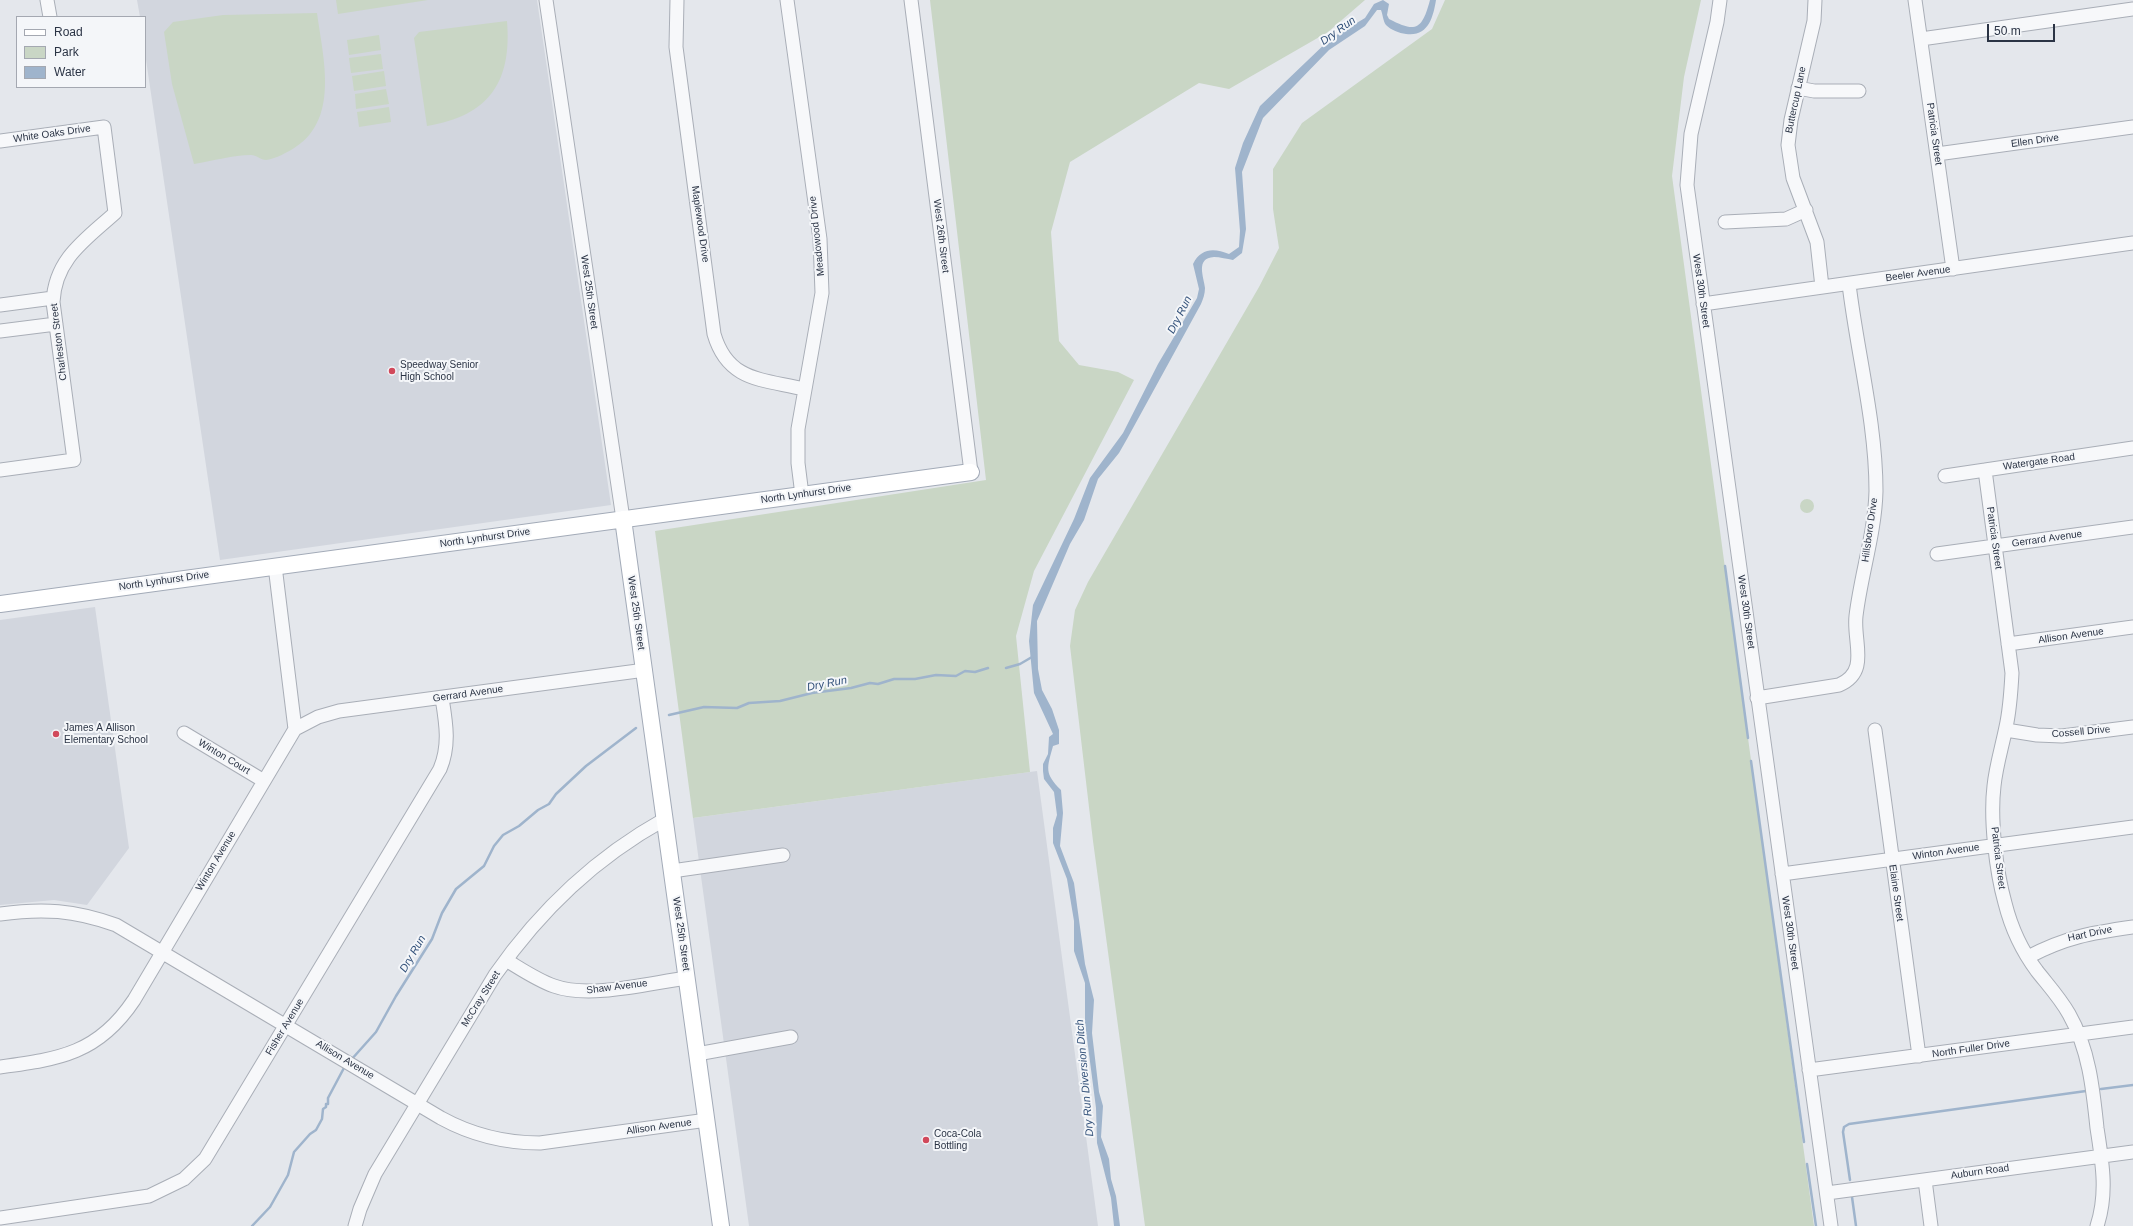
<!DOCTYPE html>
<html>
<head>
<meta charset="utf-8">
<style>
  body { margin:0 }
  #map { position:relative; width:2133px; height:1226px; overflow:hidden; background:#e4e7ec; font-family:Arial,sans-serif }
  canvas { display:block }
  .legend { position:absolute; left:16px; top:16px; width:130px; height:72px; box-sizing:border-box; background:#f4f6f9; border:1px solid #a4a8b1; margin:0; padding:5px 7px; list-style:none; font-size:12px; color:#2b3445 }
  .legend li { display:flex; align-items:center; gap:8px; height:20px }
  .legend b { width:20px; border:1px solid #a4a8b1 }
  .scale { position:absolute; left:1987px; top:24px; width:68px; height:18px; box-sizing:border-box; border:2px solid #2b3445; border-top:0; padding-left:5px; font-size:12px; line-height:14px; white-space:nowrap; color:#2b3445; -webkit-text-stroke:3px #f4f6f9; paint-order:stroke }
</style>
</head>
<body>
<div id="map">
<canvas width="2133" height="1226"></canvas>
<ul class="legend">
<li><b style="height:5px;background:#fff"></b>Road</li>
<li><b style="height:11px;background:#c9d6c5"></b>Park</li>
<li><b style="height:11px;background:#9fb4cc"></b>Water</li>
</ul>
<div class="scale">50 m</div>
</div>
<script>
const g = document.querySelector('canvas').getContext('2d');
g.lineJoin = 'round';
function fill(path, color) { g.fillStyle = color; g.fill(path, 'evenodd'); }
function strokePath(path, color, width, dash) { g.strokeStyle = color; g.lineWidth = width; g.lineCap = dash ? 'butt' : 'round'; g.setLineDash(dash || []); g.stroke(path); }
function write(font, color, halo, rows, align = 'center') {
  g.font = font + ' Arial,sans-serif'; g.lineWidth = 4; g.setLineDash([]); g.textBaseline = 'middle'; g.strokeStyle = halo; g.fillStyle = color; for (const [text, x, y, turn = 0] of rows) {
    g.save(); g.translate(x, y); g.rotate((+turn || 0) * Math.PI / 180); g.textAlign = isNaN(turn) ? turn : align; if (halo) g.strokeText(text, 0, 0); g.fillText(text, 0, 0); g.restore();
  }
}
fill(new Path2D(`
  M137 0H537L611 505 220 560 145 53V17H140Z
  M95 607 129 848 87 905 54 900 0 905V620Z
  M1037 771 1098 1226H749L693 818Z`), '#d2d6de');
fill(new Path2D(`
  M336 0H428L338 14Z
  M930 0H1365L1328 32 1229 89 1199 83 1070 162 1051 232 1059 341 1079 365 1118 372 1134 380 1034 571 1016 636 1030 772 693 818 655 531 986 480Z
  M1445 0H1701L1684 77 1672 176 1814 1226H1145L1093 841 1070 646 1075 610 1088 582 1259 287 1279 248 1273 209V169L1302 123 1432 29Z
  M317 13C323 58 341 122 291 150 284 154 274 159 266 160 261 160 256 155 251 155 233 155 213 161 194 164L172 84 164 32 173 22 223 15Z
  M507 21C512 82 489 116 427 126L414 38 419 32Z
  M379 35 381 50 349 55 347 40Z
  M381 54 383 69 351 73 349 58Z
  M384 71 386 86 354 91 352 76Z
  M386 89 389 104 356 109 355 94Z
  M389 107 391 122 359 127 357 112Z
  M1800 506a7 7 0 1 1 14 0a7 7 0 1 1-14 0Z`), '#c9d6c5');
fill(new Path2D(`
  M1383 0 1389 4 1387 15 1389 19C1416 33 1422 30 1430 0H1436C1433 18 1428 37 1406 34 1399 33 1391 30 1386 25 1383 21 1383 15 1381 10H1377L1365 26 1329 50 1263 118 1242 172 1246 229 1242 253 1233 260C1227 259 1220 257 1214 257 1195 258 1204 277 1205 288 1205 294 1203 299 1201 304L1127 439 1119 453 1098 479 1084 520 1070 544 1037 621 1038 669 1042 690 1052 709 1059 730V744L1053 746C1047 768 1044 773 1061 790L1063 813 1060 846 1074 883 1085 964 1094 1000 1092 1033 1099 1092 1103 1106 1101 1137 1109 1159 1111 1179 1116 1196 1120 1226H1114L1111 1198 1097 1143 1096 1108 1085 1023V983L1074 951V921L1067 879 1053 843V828L1057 815 1054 792 1044 779 1043 771V764L1048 754 1049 737 1053 734 1034 693 1029 641 1033 605 1074 519 1090 478 1123 433 1158 364 1197 298 1199 289 1193 264C1201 248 1214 248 1229 254L1239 247 1240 231 1235 168 1243 143 1260 106 1330 39 1365 18 1374 4Z`), '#9fb4cc');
strokePath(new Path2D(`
  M1725 566 1748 738
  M1006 668 1020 664 1032 657
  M669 715 704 707 737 708 749 703 780 701 812 693 851 688 870 683 878 684 894 679H915L936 675 956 676 965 671 975 672 988 668
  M1751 761 1804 1142
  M351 1060 376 1032 396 996 432 939 442 913 456 889 484 866 494 846 503 835 519 826 538 810 549 804 556 794 586 766 636 728
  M2101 1089 2133 1085
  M1807 1164 1816 1226
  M1850 1180 1843 1132 1844 1127 1849 1124 2086 1091
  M1852 1197 1856 1226
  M252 1226 270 1207 288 1175 294 1152 310 1134 316 1130 322 1119 323 1109 326 1107V1104H328V1098L345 1066`), '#9fb4cc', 2.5);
const minor = new Path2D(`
  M47 0 50 17
  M546 0 623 519
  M677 0 676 47 714 334C728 382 763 379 804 389
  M787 0 820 239 822 293 798 429V463L802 495
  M911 0 971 472
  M1720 0 1717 22 1691 134 1687 185 1831 1226
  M1815 0 1814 21 1791 120 1788 145 1793 178 1817 242 1822 287
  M1915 0 1953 269
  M1921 39 2133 9
  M1798 88 1814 91H1859
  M0 141 104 127 115 213C85 240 55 259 53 302L74 460 0 470
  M1937 154 2133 127
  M1725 222 1786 219 1806 210
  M1703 304 2133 243
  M0 305 53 298
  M0 331 56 324
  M1985 470 2012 673C2011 692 2010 709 2006 727 2002 747 1996 766 1994 786 1990 819 1996 871 2005 903 2011 927 2022 951 2037 971 2048 985 2060 998 2069 1014 2089 1049 2093 1089 2097 1128 2102 1161 2108 1193 2097 1226
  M1945 476 2133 448
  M1937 554 2133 527
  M2008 644 2133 627
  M1757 698 1839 685C1870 672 1853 642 1856 616 1861 574 1875 533 1876 491 1876 422 1857 352 1849 284
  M295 729 318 717 339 711 645 670
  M1875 730 1919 1056
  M2006 730 2037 735 2062 736 2133 727
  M184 733 264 781
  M672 871 783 855
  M1782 874 2133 827
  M0 914C43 908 74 910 116 925L441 1118C472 1135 504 1143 540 1143L707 1120
  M2028 957C2066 937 2091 933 2133 927
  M506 960C521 969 537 980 554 986 590 999 649 983 687 978
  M697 1054 791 1037
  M0 1067C59 1059 98 1054 134 1000L295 729 275 566
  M1809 1070 2133 1027
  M1925 1180 1931 1226
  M1827 1193 2133 1152
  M0 1218 149 1196 184 1179 205 1159 440 769C450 745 446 723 442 698
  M355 1226 360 1209 375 1174 495 975C541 909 595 858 665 819`);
const major = new Path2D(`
  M623 519 721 1226
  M0 604 971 472`);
strokePath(minor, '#a9aeb7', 15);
strokePath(major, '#a3abb8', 18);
strokePath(minor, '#f7f8fa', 13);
strokePath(major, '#fff', 16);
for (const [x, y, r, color] of [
  [392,371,4,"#d1495b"],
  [56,734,4,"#d1495b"],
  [926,1140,4,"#d1495b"]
]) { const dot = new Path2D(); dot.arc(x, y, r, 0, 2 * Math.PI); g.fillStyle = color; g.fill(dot); strokePath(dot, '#f4f6f9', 1.5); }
write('10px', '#2b3445', '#f4f6f9', [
  ["Buttercup Lane",1796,100,-78],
  ["White Oaks Drive",52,134,-8],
  ["Patricia Street",1934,134,82],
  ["Ellen Drive",2035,141,-8],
  ["Maplewood Drive",700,224,82],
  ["Meadowood Drive",817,236,-96],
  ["West 26th Street",941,236,83],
  ["Beeler Avenue",1918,274,-8],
  ["West 30th Street",1701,291,82],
  ["West 25th Street",589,292,82],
  ["Charleston Street",59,342,-97],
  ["Watergate Road",2039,462,-8],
  ["North Lynhurst Drive",806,494,-8],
  ["Hillsboro Drive",1870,530,-82],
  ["North Lynhurst Drive",485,538,-8],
  ["Patricia Street",1994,538,82],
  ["Gerrard Avenue",2047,539,-8],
  ["North Lynhurst Drive",164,581,-8],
  ["West 30th Street",1746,612,82],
  ["West 25th Street",636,613,82],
  ["Allison Avenue",2071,636,-8],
  ["Gerrard Avenue",468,694,-8],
  ["Cossell Drive",2081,732,-5],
  ["Winton Court",224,757,31],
  ["Winton Avenue",1946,852,-8],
  ["Patricia Street",1998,858,83],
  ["Winton Avenue",216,861,-59],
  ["Elaine Street",1896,893,82],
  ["West 30th Street",1790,933,82],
  ["West 25th Street",681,934,82],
  ["Hart Drive",2090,934,-12],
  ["Shaw Avenue",617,987,-7],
  ["McCray Street",481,999,-58],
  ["Fisher Avenue",285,1027,-59],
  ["North Fuller Drive",1971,1049,-8],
  ["Allison Avenue",345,1060,31],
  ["Allison Avenue",659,1127,-8],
  ["Auburn Road",1980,1172,-8]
]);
write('10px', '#2b3445', '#f4f6f9', [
  ["Speedway Senior",400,365],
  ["High School",400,377],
  ["James A Allison",64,728],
  ["Elementary School",64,740],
  ["Coca-Cola",934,1134],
  ["Bottling",934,1146]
], 'left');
write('italic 11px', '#34527a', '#f4f6f9', [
  ["Dry Run",1338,31,-36],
  ["Dry Run",1180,315,-63],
  ["Dry Run",827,684,-11],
  ["Dry Run",413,954,-60],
  ["Dry Run Diversion Ditch",1085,1078,-95]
]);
</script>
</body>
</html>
